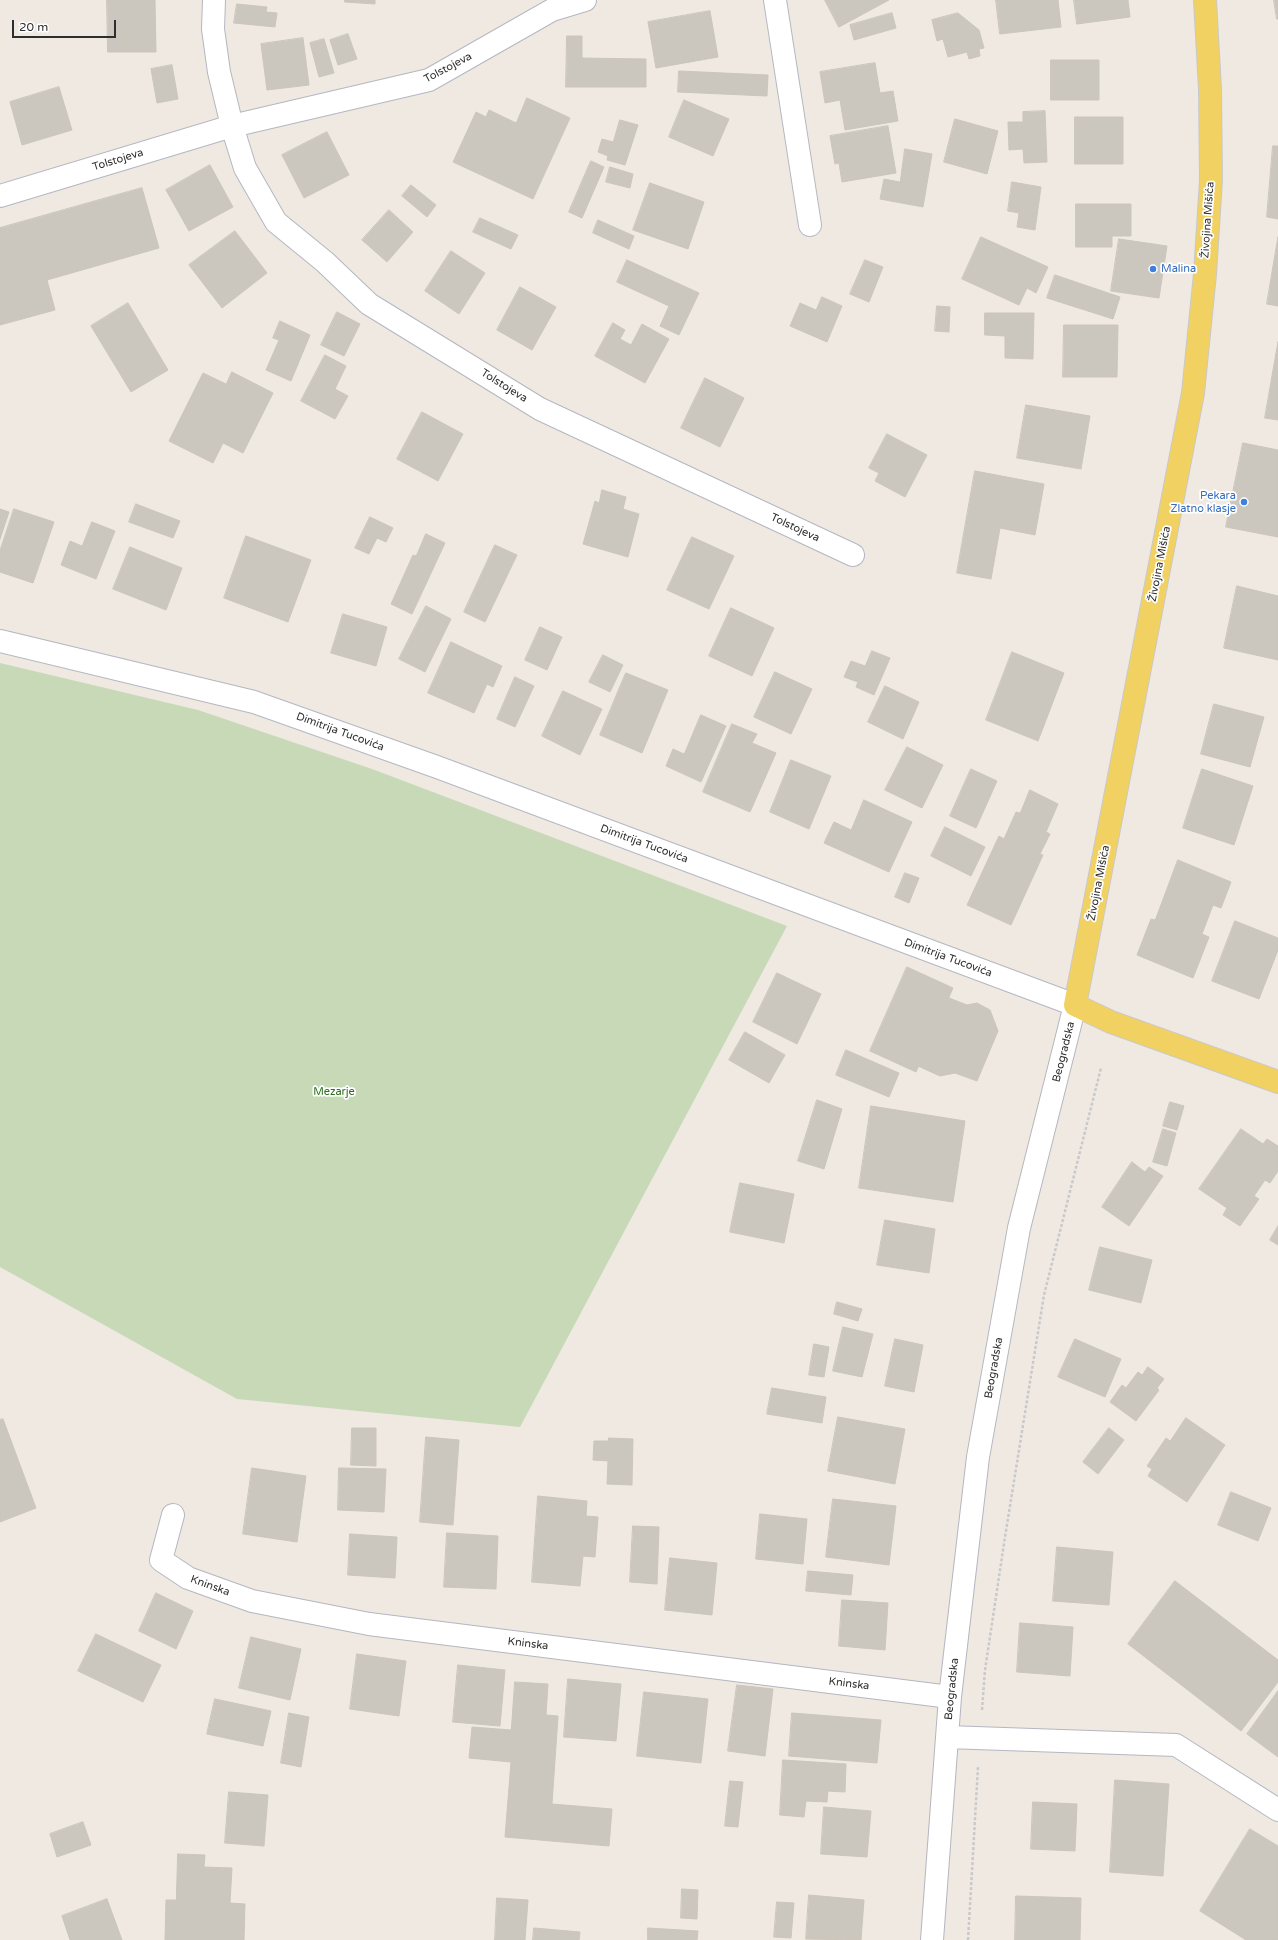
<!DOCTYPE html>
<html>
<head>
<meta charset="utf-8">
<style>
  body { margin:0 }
  #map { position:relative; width:1278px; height:1940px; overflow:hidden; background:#efe9e1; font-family:"Varela Round",sans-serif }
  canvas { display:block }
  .scale { position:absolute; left:12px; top:20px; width:104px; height:18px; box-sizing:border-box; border:2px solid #2e2e2e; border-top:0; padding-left:5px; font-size:12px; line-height:14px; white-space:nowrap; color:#2e2e2e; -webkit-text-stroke:3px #fff; paint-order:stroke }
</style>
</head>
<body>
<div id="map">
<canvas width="1278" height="1940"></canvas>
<div class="scale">20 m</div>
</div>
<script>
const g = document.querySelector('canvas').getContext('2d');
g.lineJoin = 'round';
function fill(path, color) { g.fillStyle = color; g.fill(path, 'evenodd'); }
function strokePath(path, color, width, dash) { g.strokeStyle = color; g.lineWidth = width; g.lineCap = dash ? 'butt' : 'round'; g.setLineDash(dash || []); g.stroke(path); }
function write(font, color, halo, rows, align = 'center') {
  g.font = font + ' "Varela Round",sans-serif'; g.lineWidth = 3.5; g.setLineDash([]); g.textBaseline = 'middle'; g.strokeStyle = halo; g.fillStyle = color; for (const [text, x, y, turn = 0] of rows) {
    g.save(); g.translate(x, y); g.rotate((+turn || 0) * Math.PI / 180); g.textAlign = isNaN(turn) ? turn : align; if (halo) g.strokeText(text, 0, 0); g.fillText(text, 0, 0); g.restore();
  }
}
fill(new Path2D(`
  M0 663 198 710 372 769 787 926 520 1427 237 1399 0 1267Z`), '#c8d9b8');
const building = new Path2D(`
  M107 0H155L156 52H108Z
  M345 0H375V4L345 2Z
  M825 0H889L839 27Z
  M996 0H1058L1061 27 1000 34Z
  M1074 0H1128L1130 17 1077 24Z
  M1274 0H1278V19H1277Z
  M237 4 267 7 266 12 277 13 275 27 234 23Z
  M710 11 718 57 656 68 648 22Z
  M892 13 896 28 854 40 850 25Z
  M958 13 979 30 984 48 979 49 980 56 969 59 967 52 948 57 943 39 937 41 932 20Z
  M348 34 357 59 338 65 330 40Z
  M567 36H582V58L646 59V87H566Z
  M303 38 309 85 267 90 261 44Z
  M324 39 334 73 319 77 310 43Z
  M1051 60H1099V100H1051Z
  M875 63 880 93 893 91 898 121 845 130 840 100 825 103 820 72Z
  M172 65 178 99 157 103 151 69Z
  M679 71 768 75 767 96 678 92Z
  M59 87 72 130 22 145 10 102Z
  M527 98 570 118 533 199 453 162 476 112 486 117 489 110 516 123Z
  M684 100 729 119 713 156 669 137Z
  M1045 111 1047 162 1024 163 1023 149 1009 150 1008 122H1023V112Z
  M1075 117H1123V164H1075Z
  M955 119 998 131 987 174 944 162Z
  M620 120 638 125 625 165 607 160 608 156 598 152 602 139 613 142Z
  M888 126 896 173 842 182 839 163 835 164 830 136Z
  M327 132 349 175 304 198 282 155Z
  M1273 146H1278V219L1267 217Z
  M905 149 932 154 923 207 880 199 884 179 900 182Z
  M591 161 604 167 582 218 569 212Z
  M210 165 233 207 189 231 166 190Z
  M610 167 633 174 630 188 606 182Z
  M1012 182 1041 187 1035 230 1017 227 1019 213 1008 211Z
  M650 183 704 202 688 249 633 230Z
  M411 185 436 205 427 217 402 196Z
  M142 188 159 248 47 280 55 310 0 325V228Z
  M1076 204H1131V236H1112V247H1076Z
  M389 210 413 232 387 262 362 240Z
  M480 218 518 235 511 249 473 232Z
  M598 220 634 236 629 249 593 233Z
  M235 231 267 273 222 308 189 265Z
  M981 237 1048 267 1036 293 1027 288 1019 305 962 279Z
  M1278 237V306L1267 304Z
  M1119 239 1167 246 1159 298 1111 291Z
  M451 251 485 273 459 314 425 291Z
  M627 260 699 293 679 335 660 326 669 306 617 282Z
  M865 260 883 267 869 302 850 294Z
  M1055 275 1120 297 1113 319 1047 298Z
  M520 287 556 307 532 350 497 330Z
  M822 297 842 306 827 342 790 326 800 303 816 310Z
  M128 303 168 370 131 392 91 326Z
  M937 306 950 307 949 332 935 331Z
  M337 312 360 324 344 356 321 345Z
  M985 313H1034L1033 359 1005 358V336L985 335Z
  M280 321 310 335 291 381 266 370 279 340 273 338Z
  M613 323 625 330 620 339 631 345 642 324 669 339 645 383 595 356Z
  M1064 325H1118L1117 377H1063Z
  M1278 342V420L1265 418Z
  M325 355 346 366 335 389 348 396 335 419 301 401Z
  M232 372 273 393 243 453 223 443 213 463 169 441 203 373 226 384Z
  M705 378 744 398 720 447 681 428Z
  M1026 405 1090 416 1081 469 1017 458Z
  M422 412 463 434 438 481 397 459Z
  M887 434 927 455 905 497 875 481 879 473 869 468Z
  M1243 443 1278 450V537L1226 527Z
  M975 471 1044 484 1035 535 1000 528 991 579 957 573Z
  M602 490 626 497 623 509 639 514 628 557 583 544 595 501 599 503Z
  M136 504 180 521 173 538 129 522Z
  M0 509 9 512 0 539Z
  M14 509 54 522 33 583 0 572V551Z
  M370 517 393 528 386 542 377 538 369 554 355 548Z
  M92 522 115 531 96 579 61 565 70 541 82 546Z
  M426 534 445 543 412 614 391 604 413 555 416 556Z
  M246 536 311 560 288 622 224 598Z
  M692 537 734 556 709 609 667 590Z
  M495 545 517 555 485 622 464 612Z
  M130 547 182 568 166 610 113 589Z
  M1237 586 1278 596V660L1224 648Z
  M426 606 451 619 425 672 399 659Z
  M731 608 774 628 752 676 709 656Z
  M343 614 387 627 376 666 331 653Z
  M540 627 562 637 547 670 525 660Z
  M451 642 502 666 493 687 487 684 474 713 428 693Z
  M872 651 890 658 874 695 856 687 858 682 844 677 851 661 865 666Z
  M1012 652 1064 673 1038 741 986 720Z
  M603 655 623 665 610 692 589 682Z
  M775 672 812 689 791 734 754 717Z
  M626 673 668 690 642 753 600 735Z
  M515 677 534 686 515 727 497 719Z
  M885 686 919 702 903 739 868 722Z
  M563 691 602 709 580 755 542 736Z
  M1214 704 1264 717 1250 767 1201 754Z
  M701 715 726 726 701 782 666 766 673 749 684 754Z
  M732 724 757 734 752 743 776 753 750 812 703 792Z
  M907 747 943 765 922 808 885 790Z
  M791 760 831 776 809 829 770 812Z
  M971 769 997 781 976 828 950 816Z
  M1202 769 1253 786 1234 845 1183 828Z
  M1030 790 1058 804 1046 832 1050 834 1040 854 1043 855 1011 925 967 905 999 836 1004 839 1016 812 1020 813Z
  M864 800 912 822 889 872 824 843 834 822 851 830Z
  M945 827 985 847 971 876 931 856Z
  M1178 860 1231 882 1221 908 1213 905 1202 934 1209 937 1193 978 1137 955 1151 919 1155 920Z
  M905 873 919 878 909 903 895 897Z
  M1235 921 1278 938V950L1259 999 1212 981Z
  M907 967 953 988 916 1072 870 1051Z
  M777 973 821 994 797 1044 753 1022Z
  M949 998 967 1005 977 1003 990 1010 998 1031 977 1081 955 1073 940 1076 918 1066Z
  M745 1032 785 1055 769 1083 729 1060Z
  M846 1050 899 1073 889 1097 836 1075Z
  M817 1100 842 1109 824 1169 798 1161Z
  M1170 1102 1184 1106 1177 1130 1163 1126Z
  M871 1106 965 1121 953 1202 859 1188Z
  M1163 1129 1176 1133 1167 1166 1153 1162Z
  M1241 1129 1263 1144 1267 1139 1278 1146V1171L1270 1183 1265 1180 1254 1196 1259 1199 1240 1226 1223 1215 1227 1208 1199 1189Z
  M1132 1162 1145 1172 1149 1167 1163 1176 1129 1226 1102 1207Z
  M740 1183 794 1194 784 1243 730 1232Z
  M885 1220 935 1229 929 1273 877 1265Z
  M1278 1226V1245L1270 1240Z
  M1100 1247 1152 1260 1141 1303 1089 1290Z
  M837 1302 862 1309 858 1321 834 1314Z
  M843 1327 873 1334 862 1377 833 1371Z
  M895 1339 923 1345 914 1392 885 1386Z
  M1075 1339 1121 1359 1105 1397 1058 1377Z
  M814 1344 829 1347 824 1377 809 1375Z
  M1148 1367 1164 1379 1157 1388 1159 1390 1136 1421 1110 1402 1122 1385 1126 1388 1138 1372 1142 1375Z
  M772 1388 826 1397 822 1423 767 1414Z
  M838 1417 905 1429 895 1484 828 1471Z
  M1186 1418 1225 1445 1187 1502 1148 1476 1152 1469 1147 1466 1166 1438 1170 1441Z
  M3 1419 36 1508 0 1522V1420Z
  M352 1428H376V1466L351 1465Z
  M1109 1428 1124 1440 1098 1474 1083 1462Z
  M426 1437 459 1440 453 1525 420 1522Z
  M609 1438 633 1439 632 1485 607 1484 608 1461 593 1460 594 1441H608Z
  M252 1468 306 1476 297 1542 243 1534Z
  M339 1468 386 1469 384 1512 338 1510Z
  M1231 1492 1271 1508 1258 1541 1218 1525Z
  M538 1496 587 1501 586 1516 598 1517 595 1557 583 1556 580 1586 532 1582Z
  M833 1499 896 1506 889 1565 826 1557Z
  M760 1514 807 1519 803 1564 756 1559Z
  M633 1526 659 1527 657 1584 630 1582Z
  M447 1533 498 1536 496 1589 444 1587Z
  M350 1534 397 1537 395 1578 348 1575Z
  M1057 1547 1113 1552 1109 1605 1053 1601Z
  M670 1558 717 1563 712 1615 665 1610Z
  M808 1571 853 1575 851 1595 806 1591Z
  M1175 1581 1278 1660V1682L1241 1731 1128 1644Z
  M156 1593 193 1611 176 1649 139 1631Z
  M842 1600 888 1603 885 1650 839 1646Z
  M1020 1623 1073 1627 1070 1676 1017 1672Z
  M96 1634 161 1665 143 1702 78 1671Z
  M251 1637 301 1649 290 1700 239 1688Z
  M357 1654 406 1661 399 1716 350 1709Z
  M458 1665 505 1670 500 1726 453 1722Z
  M568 1679 621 1684 616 1741 564 1737Z
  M515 1682 548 1684 546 1715 558 1716 552 1804 612 1809 609 1846 505 1837 511 1762 469 1758 472 1727 511 1730Z
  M737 1685 773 1689 765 1756 728 1751Z
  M1278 1691V1757L1247 1734Z
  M644 1692 708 1699 701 1763 637 1756Z
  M215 1699 271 1711 263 1746 207 1734Z
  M289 1713 309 1717 301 1767 281 1763Z
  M792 1713 881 1720 877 1763 789 1756Z
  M783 1760 846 1764 845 1792 828 1791 827 1802 806 1801 804 1817 780 1815Z
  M1115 1780 1169 1784 1163 1876 1110 1872Z
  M730 1781 743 1782 738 1827 725 1826Z
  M229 1792 268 1795 264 1846 225 1843Z
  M1033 1802 1077 1804 1075 1851 1031 1849Z
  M824 1807 871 1811 867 1857 821 1854Z
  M83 1822 91 1845 57 1857 50 1834Z
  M1250 1829 1278 1846V1940H1246L1200 1911Z
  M178 1854 205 1855 204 1867 232 1868 230 1903 245 1904 244 1940H165L166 1900H176Z
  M682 1889 698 1890 697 1919 681 1918Z
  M809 1895 864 1900 861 1940 806 1939Z
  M1016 1896 1081 1898 1080 1940H1015Z
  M497 1898 528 1900 525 1940H495Z
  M107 1899 122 1940H70L62 1916Z
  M777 1902 794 1903 791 1938 774 1937Z
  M534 1928 580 1932 579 1940H533Z
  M648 1928 698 1931 697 1940H648Z`);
fill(building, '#cbc7bf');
strokePath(building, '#cbc5ba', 1);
const minor = new Path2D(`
  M214 0 213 29 219 72 232 126 245 168 276 222 325 262 369 304 540 409 853 555
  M775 0 810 225
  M0 196 232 126 429 80 552 10 585 0
  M0 641 254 702 437 767 1075 1005 1019 1228 978 1457 950 1697 932 1940
  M173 1515 161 1560 188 1578 252 1601 369 1624 950 1697
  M947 1737 1176 1745 1278 1810`);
const major = new Path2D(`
  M1205 0 1210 89 1211 180 1205 274 1193 393 1075 1005 1111 1022 1278 1082`);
strokePath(minor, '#b4b7c1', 24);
strokePath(major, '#c9c9c9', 24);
strokePath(new Path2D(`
  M982 1710 985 1670 1005 1537 1044 1295 1101 1068
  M968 1940 978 1767`), '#c9c9c9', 2.5, [3, 2]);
strokePath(minor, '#fff', 22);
strokePath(major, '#f2d163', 22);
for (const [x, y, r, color] of [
  [1153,269,4,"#3f7fe0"],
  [1244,502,4,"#3f7fe0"]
]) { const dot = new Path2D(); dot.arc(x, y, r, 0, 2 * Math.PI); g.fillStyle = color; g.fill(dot); strokePath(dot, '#fff', 1.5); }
write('11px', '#2e2e2e', '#fff', [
  ["Tolstojeva",448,68,-28],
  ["Tolstojeva",118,160,-17],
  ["Živojina Mišića",1208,220,-86],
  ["Tolstojeva",504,386,32],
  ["Tolstojeva",795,528,25],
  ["Živojina Mišića",1160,564,-79],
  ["Dimitrija Tucovića",340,732,20],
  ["Dimitrija Tucovića",644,844,20],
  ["Živojina Mišića",1099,883,-79],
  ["Dimitrija Tucovića",948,958,20],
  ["Beogradska",1064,1052,-76],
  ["Beogradska",994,1368,-80],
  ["Kninska",210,1586,20],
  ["Kninska",528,1644,7],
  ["Kninska",849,1684,7],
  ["Beogradska",952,1689,-84]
]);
write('11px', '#366cbe', '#fff', [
  ["Malina",1161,269],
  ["Pekara",1236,496,"right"],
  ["Zlatno klasje",1236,509,"right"]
], 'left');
write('11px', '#2c6e1b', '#fff', [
  ["Mezarje",334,1092]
]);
</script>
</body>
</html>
